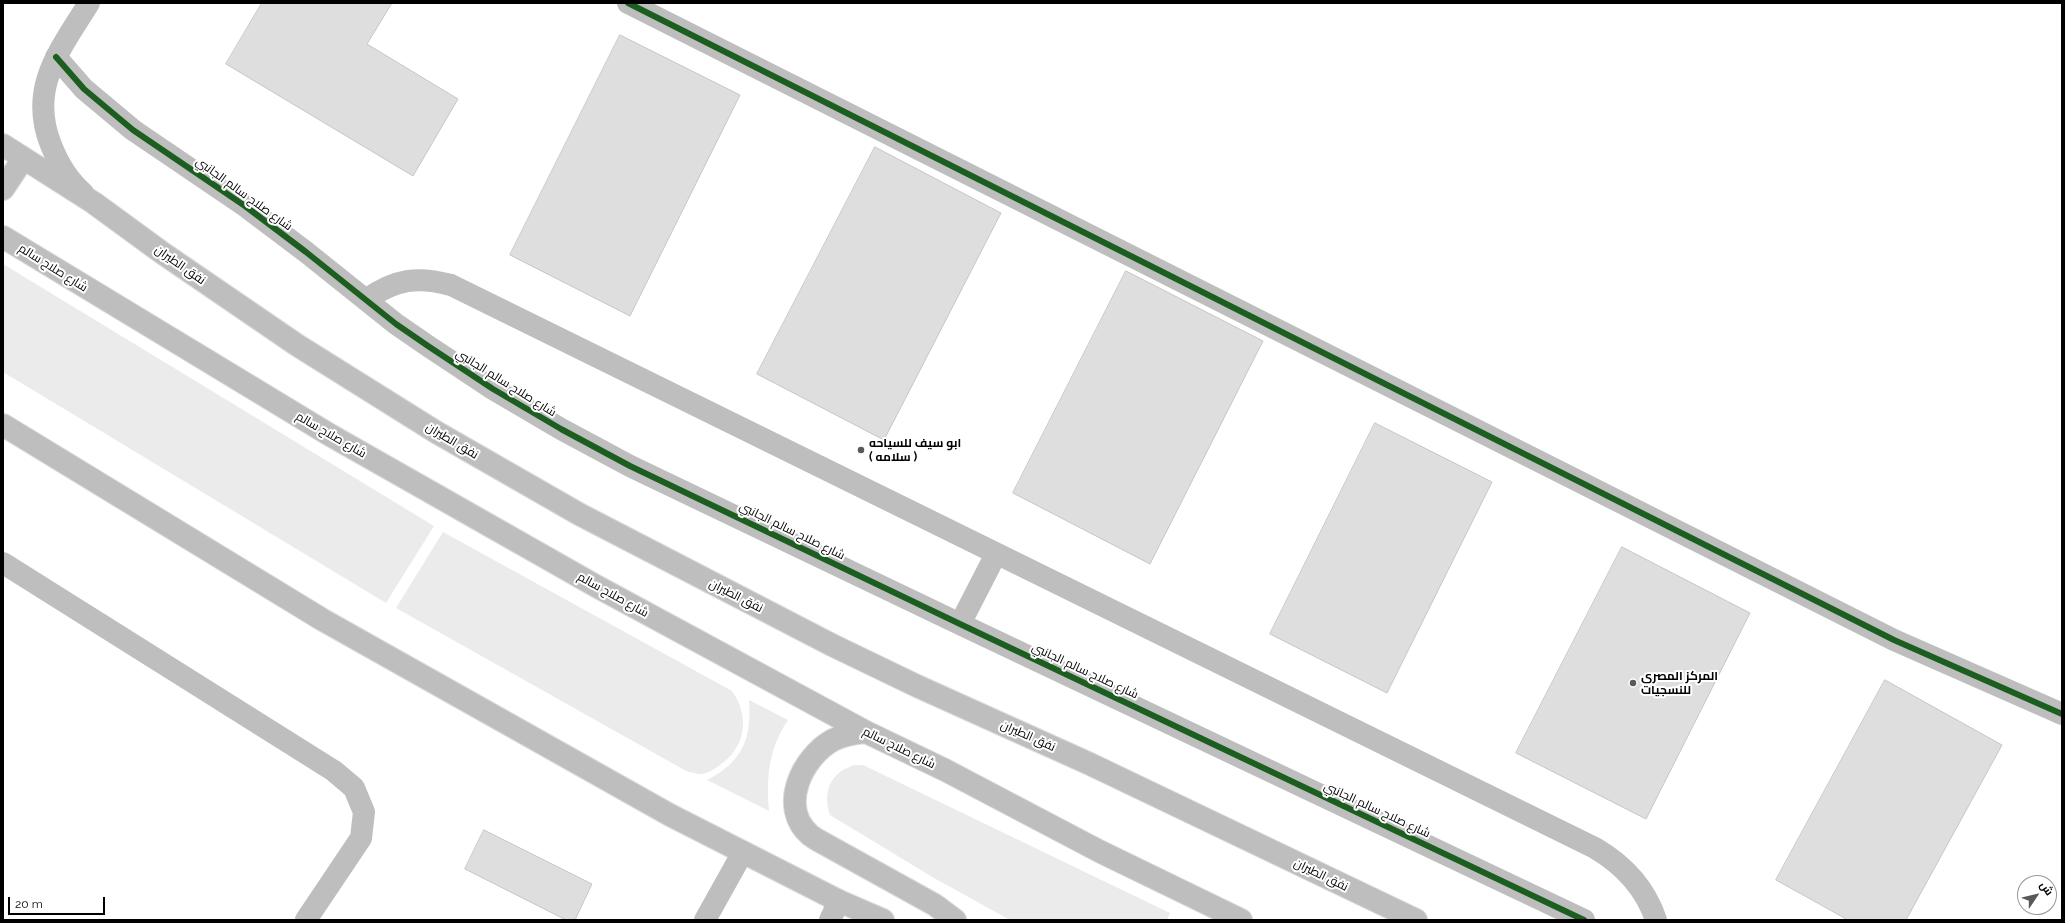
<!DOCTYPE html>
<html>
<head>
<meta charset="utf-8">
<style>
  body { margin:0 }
  #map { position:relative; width:2065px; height:923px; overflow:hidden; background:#fff; font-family:Raleway,Cairo,sans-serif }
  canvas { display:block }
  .frame { position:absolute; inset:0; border:4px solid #000; pointer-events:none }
  .north { position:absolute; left:2017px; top:875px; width:40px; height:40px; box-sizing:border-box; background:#fff; border:1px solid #999; border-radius:50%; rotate:55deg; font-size:11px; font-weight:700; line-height:16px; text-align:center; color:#000 }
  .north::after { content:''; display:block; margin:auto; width:14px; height:18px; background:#595959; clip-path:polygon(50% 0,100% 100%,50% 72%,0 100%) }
  .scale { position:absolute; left:8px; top:897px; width:97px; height:18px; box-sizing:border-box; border:2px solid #000; border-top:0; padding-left:5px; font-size:12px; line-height:14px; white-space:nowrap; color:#000; -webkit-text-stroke:3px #fff; paint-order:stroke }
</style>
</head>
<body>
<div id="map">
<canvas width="2065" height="923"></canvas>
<div class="frame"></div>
<div class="north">ش</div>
<div class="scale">20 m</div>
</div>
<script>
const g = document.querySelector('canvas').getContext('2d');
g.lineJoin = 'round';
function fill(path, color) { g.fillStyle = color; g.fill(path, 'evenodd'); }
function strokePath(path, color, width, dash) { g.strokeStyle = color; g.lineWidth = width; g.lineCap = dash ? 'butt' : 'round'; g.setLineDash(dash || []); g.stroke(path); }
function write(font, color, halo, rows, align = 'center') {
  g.font = font + ' Raleway,Cairo,sans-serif'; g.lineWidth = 4; g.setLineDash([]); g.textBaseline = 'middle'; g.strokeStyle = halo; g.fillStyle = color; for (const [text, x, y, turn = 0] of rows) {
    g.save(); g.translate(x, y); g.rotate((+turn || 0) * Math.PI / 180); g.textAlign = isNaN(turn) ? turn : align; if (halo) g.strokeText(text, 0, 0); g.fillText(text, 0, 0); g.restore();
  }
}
fill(new Path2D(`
  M3 264 434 526 386 603 3 372Z
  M443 532 732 691C750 716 746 747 720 765 715 769 707 774 700 774 697 774 692 772 688 772L396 608Z
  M749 700 788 720C769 748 766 777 769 811L707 780C742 762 752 739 749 700Z
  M854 765H863L1170 913 1167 920H1010L934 878 830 815C822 792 830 773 854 765Z`), '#ebebeb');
const building = new Path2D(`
  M262 3H392L367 44 458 99 413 176 226 64Z
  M620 35 740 95 630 316 510 255Z
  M875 147 1001 213 884 440 757 374Z
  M1126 271 1263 341 1150 564 1013 493Z
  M1375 423 1492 482 1387 693 1270 634Z
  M1622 547 1750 613 1646 819 1516 753Z
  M1885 680 2002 745 1906 920H1848L1776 880Z
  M484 830 592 884 575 920H566L465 869Z`);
fill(building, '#dedede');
strokePath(building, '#c6c6c6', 1);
const major = new Path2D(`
  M3 145 94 203 161 252 297 345 436 432 579 514 832 645 917 686 1090 764 1416 920`);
const highway = new Path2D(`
  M3 189 23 159
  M3 237 330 435 596 586 866 732 945 770 1099 851 1241 920
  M3 425 323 620 670 815 839 901 883 920
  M866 732C854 733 843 735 833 740 802 757 778 807 810 835 814 838 819 841 823 843L935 905 955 920`);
strokePath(major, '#dbdbdb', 24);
strokePath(highway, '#dbdbdb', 24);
strokePath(new Path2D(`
  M628 3 1894 640 2062 714
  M56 57 84 89 133 130 245 206 306 252 396 324 428 346 493 389 561 429 630 466 960 624 1584 920
  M83 193C68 180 58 163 51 145 28 88 60 50 89 3
  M367 299C396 279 417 276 451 285L1595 848C1624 865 1645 887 1656 920
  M3 563 334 771 354 788 364 812 361 838 306 920
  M960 624 996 554
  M705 920 743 852
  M830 920 839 901`), '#bebebe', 22);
strokePath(major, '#bebebe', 22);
strokePath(highway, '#bebebe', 22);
strokePath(new Path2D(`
  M628 3 1894 640 2062 714
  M56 57 84 89 133 130 245 206 306 252 396 324 428 346 493 389 561 429 630 466 960 624 1584 920`), '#1b5e20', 6);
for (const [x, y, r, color] of [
  [861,450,4,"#595959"],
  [1633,683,4,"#595959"]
]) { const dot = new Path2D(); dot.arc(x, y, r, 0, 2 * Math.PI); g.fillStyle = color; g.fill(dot); strokePath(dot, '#fff', 1.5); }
write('12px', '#000', '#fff', [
  ["شارع صلاح سالم الجانبي",244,194,36],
  ["نفق الطيران",180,265,35],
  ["شارع صلاح سالم",53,268,32],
  ["شارع صلاح سالم الجانبي",506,383,32],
  ["شارع صلاح سالم",331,435,30],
  ["نفق الطيران",452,441,31],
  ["شارع صلاح سالم الجانبي",792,531,26],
  ["شارع صلاح سالم",613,595,29],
  ["نفق الطيران",736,596,27],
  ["شارع صلاح سالم الجانبي",1085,671,25],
  ["نفق الطيران",1028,736,24],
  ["شارع صلاح سالم",899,748,26],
  ["شارع صلاح سالم الجانبي",1377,810,25],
  ["نفق الطيران",1321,875,26]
]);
write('bold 12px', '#000', '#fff', [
  ["ابو سيف للسياحه",869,443],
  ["( سلامه )",869,457],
  ["المركز المصرى",1641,676],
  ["للنسجيات",1641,690]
], 'left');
</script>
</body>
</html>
